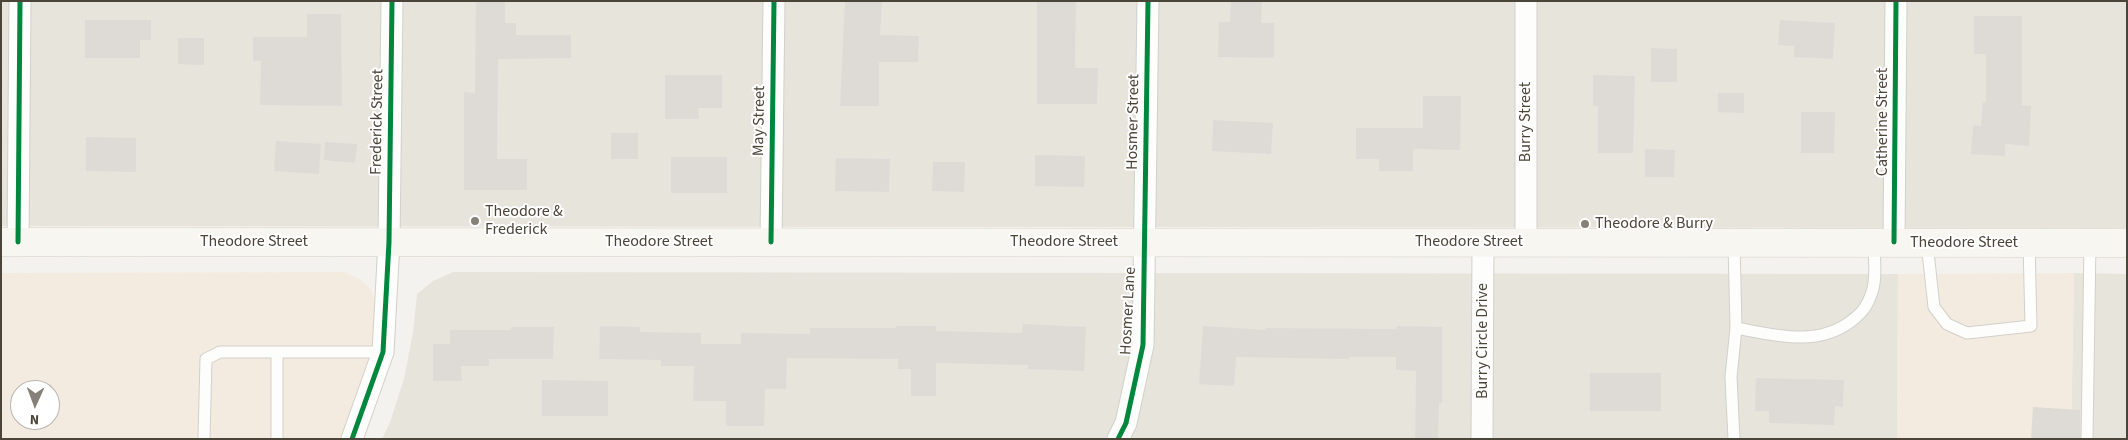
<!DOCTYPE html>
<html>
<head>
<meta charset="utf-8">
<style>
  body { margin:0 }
  #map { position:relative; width:2128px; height:440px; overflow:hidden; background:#f4f2ee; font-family:"Source Sans 3",sans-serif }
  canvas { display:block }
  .frame { position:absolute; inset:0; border:2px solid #4b4439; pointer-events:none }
  .north { position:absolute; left:10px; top:380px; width:50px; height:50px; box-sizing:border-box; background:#fff; border:1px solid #b7b4b0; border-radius:50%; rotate:182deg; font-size:14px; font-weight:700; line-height:20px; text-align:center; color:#4b4439 }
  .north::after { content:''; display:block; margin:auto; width:18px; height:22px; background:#868178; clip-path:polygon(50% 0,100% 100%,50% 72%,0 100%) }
</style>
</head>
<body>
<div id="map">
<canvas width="2128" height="440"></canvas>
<div class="frame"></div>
<div class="north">N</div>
</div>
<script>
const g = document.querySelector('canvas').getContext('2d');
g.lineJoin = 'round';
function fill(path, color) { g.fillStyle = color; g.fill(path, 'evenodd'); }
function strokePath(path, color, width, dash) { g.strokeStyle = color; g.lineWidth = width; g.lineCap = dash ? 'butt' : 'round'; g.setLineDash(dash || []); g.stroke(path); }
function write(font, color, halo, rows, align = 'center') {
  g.font = font + ' "Source Sans 3",sans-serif'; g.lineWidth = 4; g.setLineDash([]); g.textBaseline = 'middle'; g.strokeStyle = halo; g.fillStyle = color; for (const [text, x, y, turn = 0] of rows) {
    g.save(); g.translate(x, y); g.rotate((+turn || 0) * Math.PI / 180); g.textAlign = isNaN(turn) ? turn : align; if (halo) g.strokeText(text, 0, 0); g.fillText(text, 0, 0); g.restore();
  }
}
fill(new Path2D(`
  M1 1H2127V228L1 226Z
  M453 272 1898 274 1897 439H382L390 422 404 379 413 332 417 294 433 281Z
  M2074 273 2127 274V439H2071Z`), '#e7e4dc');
fill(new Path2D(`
  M345 272 361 280 371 289 378 311 379 334 354 418 339 439H1V273ZM20 390H50V420H20Z
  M2074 273 2071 439H1897L1898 274Z`), '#f3ebdf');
fill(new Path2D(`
  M476 1H505V23H516V35H571V58L498 59 497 159H527V190H464V92L475 93Z
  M845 1H882L880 35 919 36 918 62H879V106H840Z
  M1037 1H1076L1075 68H1098L1097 104H1037Z
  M1231 1H1262L1261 23H1274V58L1218 57 1219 22H1230Z
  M307 14H341L342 106 260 105 261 61H253V37H307Z
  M1974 16H2022V105L2031 106 2029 146 2005 144V156L1971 154 1973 125 1981 126 1983 102H1986V54H1974Z
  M85 20H151V40H140V58H85Z
  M1780 20 1835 23 1833 59 1794 57V46L1778 45Z
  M178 38H204V65L178 64Z
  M1651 48 1677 49V82H1651Z
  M665 75H722V108H698L699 119H665Z
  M1593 75 1635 76 1633 153H1598V106H1593Z
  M1718 93H1744V113L1718 112Z
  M1423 96H1461L1460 150 1413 149V171H1379V159H1356V128H1423Z
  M1801 112H1835L1834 153H1801Z
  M1213 120 1273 123 1271 154 1212 151Z
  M611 133H638V159H611Z
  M86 137 136 138V172L86 171Z
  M276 141 321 144 319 174 274 171Z
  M325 142 357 144 355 163 324 160Z
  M1645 149 1675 150 1674 177H1645Z
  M1035 155 1085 156 1084 187 1035 186Z
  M671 157H727V193H671Z
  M836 158 890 159 889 192 835 191Z
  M933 162H965L964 192 932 191Z
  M1023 324 1086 327 1084 371 1027 369 1028 365 936 363V396H911V369H898V359L787 358 786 389H765L764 426H726V401H693L694 366H661V360L599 359 600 326 640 327V332L701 333V344H741V333L810 334V328H896V326H936V331L1022 333Z
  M1203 326 1266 330V328L1397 329V326L1442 327V403H1439L1438 439H1415L1416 371 1396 370V357H1349V359L1236 357 1234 386 1199 384Z
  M511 327H554L553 359H489V366H461L462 381H433V344H450V330H511Z
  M1590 373H1661V411H1590Z
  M1756 378 1844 380 1843 407 1835 406 1834 425 1769 423V411H1755Z
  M542 380 608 381V416H542Z
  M2033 407 2080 410V439H2031Z`), '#dedbd6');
const service = new Path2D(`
  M1734 243 1736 328C1775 335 1816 347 1850 322 1862 313 1867 307 1872 292 1877 278 1874 258 1874 243
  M1927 243 1934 307 1947 324 1967 333 2031 326 2029 243
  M204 439 206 359 220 352H383
  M277 439V352
  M1734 439 1731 377 1736 328
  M2087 439 2090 243`);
const minor = new Path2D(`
  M18 242 20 1
  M771 242 774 1
  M1526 242V1
  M1894 242 1896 1
  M352 439 383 352 389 242 392 1
  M1118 439 1126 423 1143 345 1148 1
  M1482 439 1483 243`);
const secondary = new Path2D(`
  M1 242 2127 243`);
strokePath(service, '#d2d0cb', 13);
strokePath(minor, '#d2d0cb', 23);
strokePath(secondary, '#d3cfc5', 29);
strokePath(service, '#fdfdfc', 11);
strokePath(minor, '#fdfdfc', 21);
strokePath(secondary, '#f7f6f1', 28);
strokePath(new Path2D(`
  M18 242 20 1
  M771 242 774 1
  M1894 242 1896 1
  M352 439 383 352 389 242 392 1
  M1118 439 1126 423 1143 345 1148 1`), '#00873e', 5);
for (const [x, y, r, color] of [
  [475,221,5,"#868178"],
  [1585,224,5,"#868178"]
]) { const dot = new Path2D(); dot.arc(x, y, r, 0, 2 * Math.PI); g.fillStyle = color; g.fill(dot); strokePath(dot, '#fff', 2); }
write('16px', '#4b4439', '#fff', [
  ["May Street",760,121,-89],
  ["Frederick Street",378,122,-89],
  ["Hosmer Street",1134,122,-89],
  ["Burry Street",1526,122,-90],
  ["Catherine Street",1883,122,-90],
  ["Theodore Street",254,242],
  ["Theodore Street",659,242],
  ["Theodore Street",1064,242],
  ["Theodore Street",1469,242],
  ["Theodore Street",1964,243],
  ["Hosmer Lane",1129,311,-87],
  ["Burry Circle Drive",1483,341,-90]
]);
write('16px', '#4b4439', '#fff', [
  ["Theodore &",485,212],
  ["Frederick",485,230],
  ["Theodore & Burry",1595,224]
], 'left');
</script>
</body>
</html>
